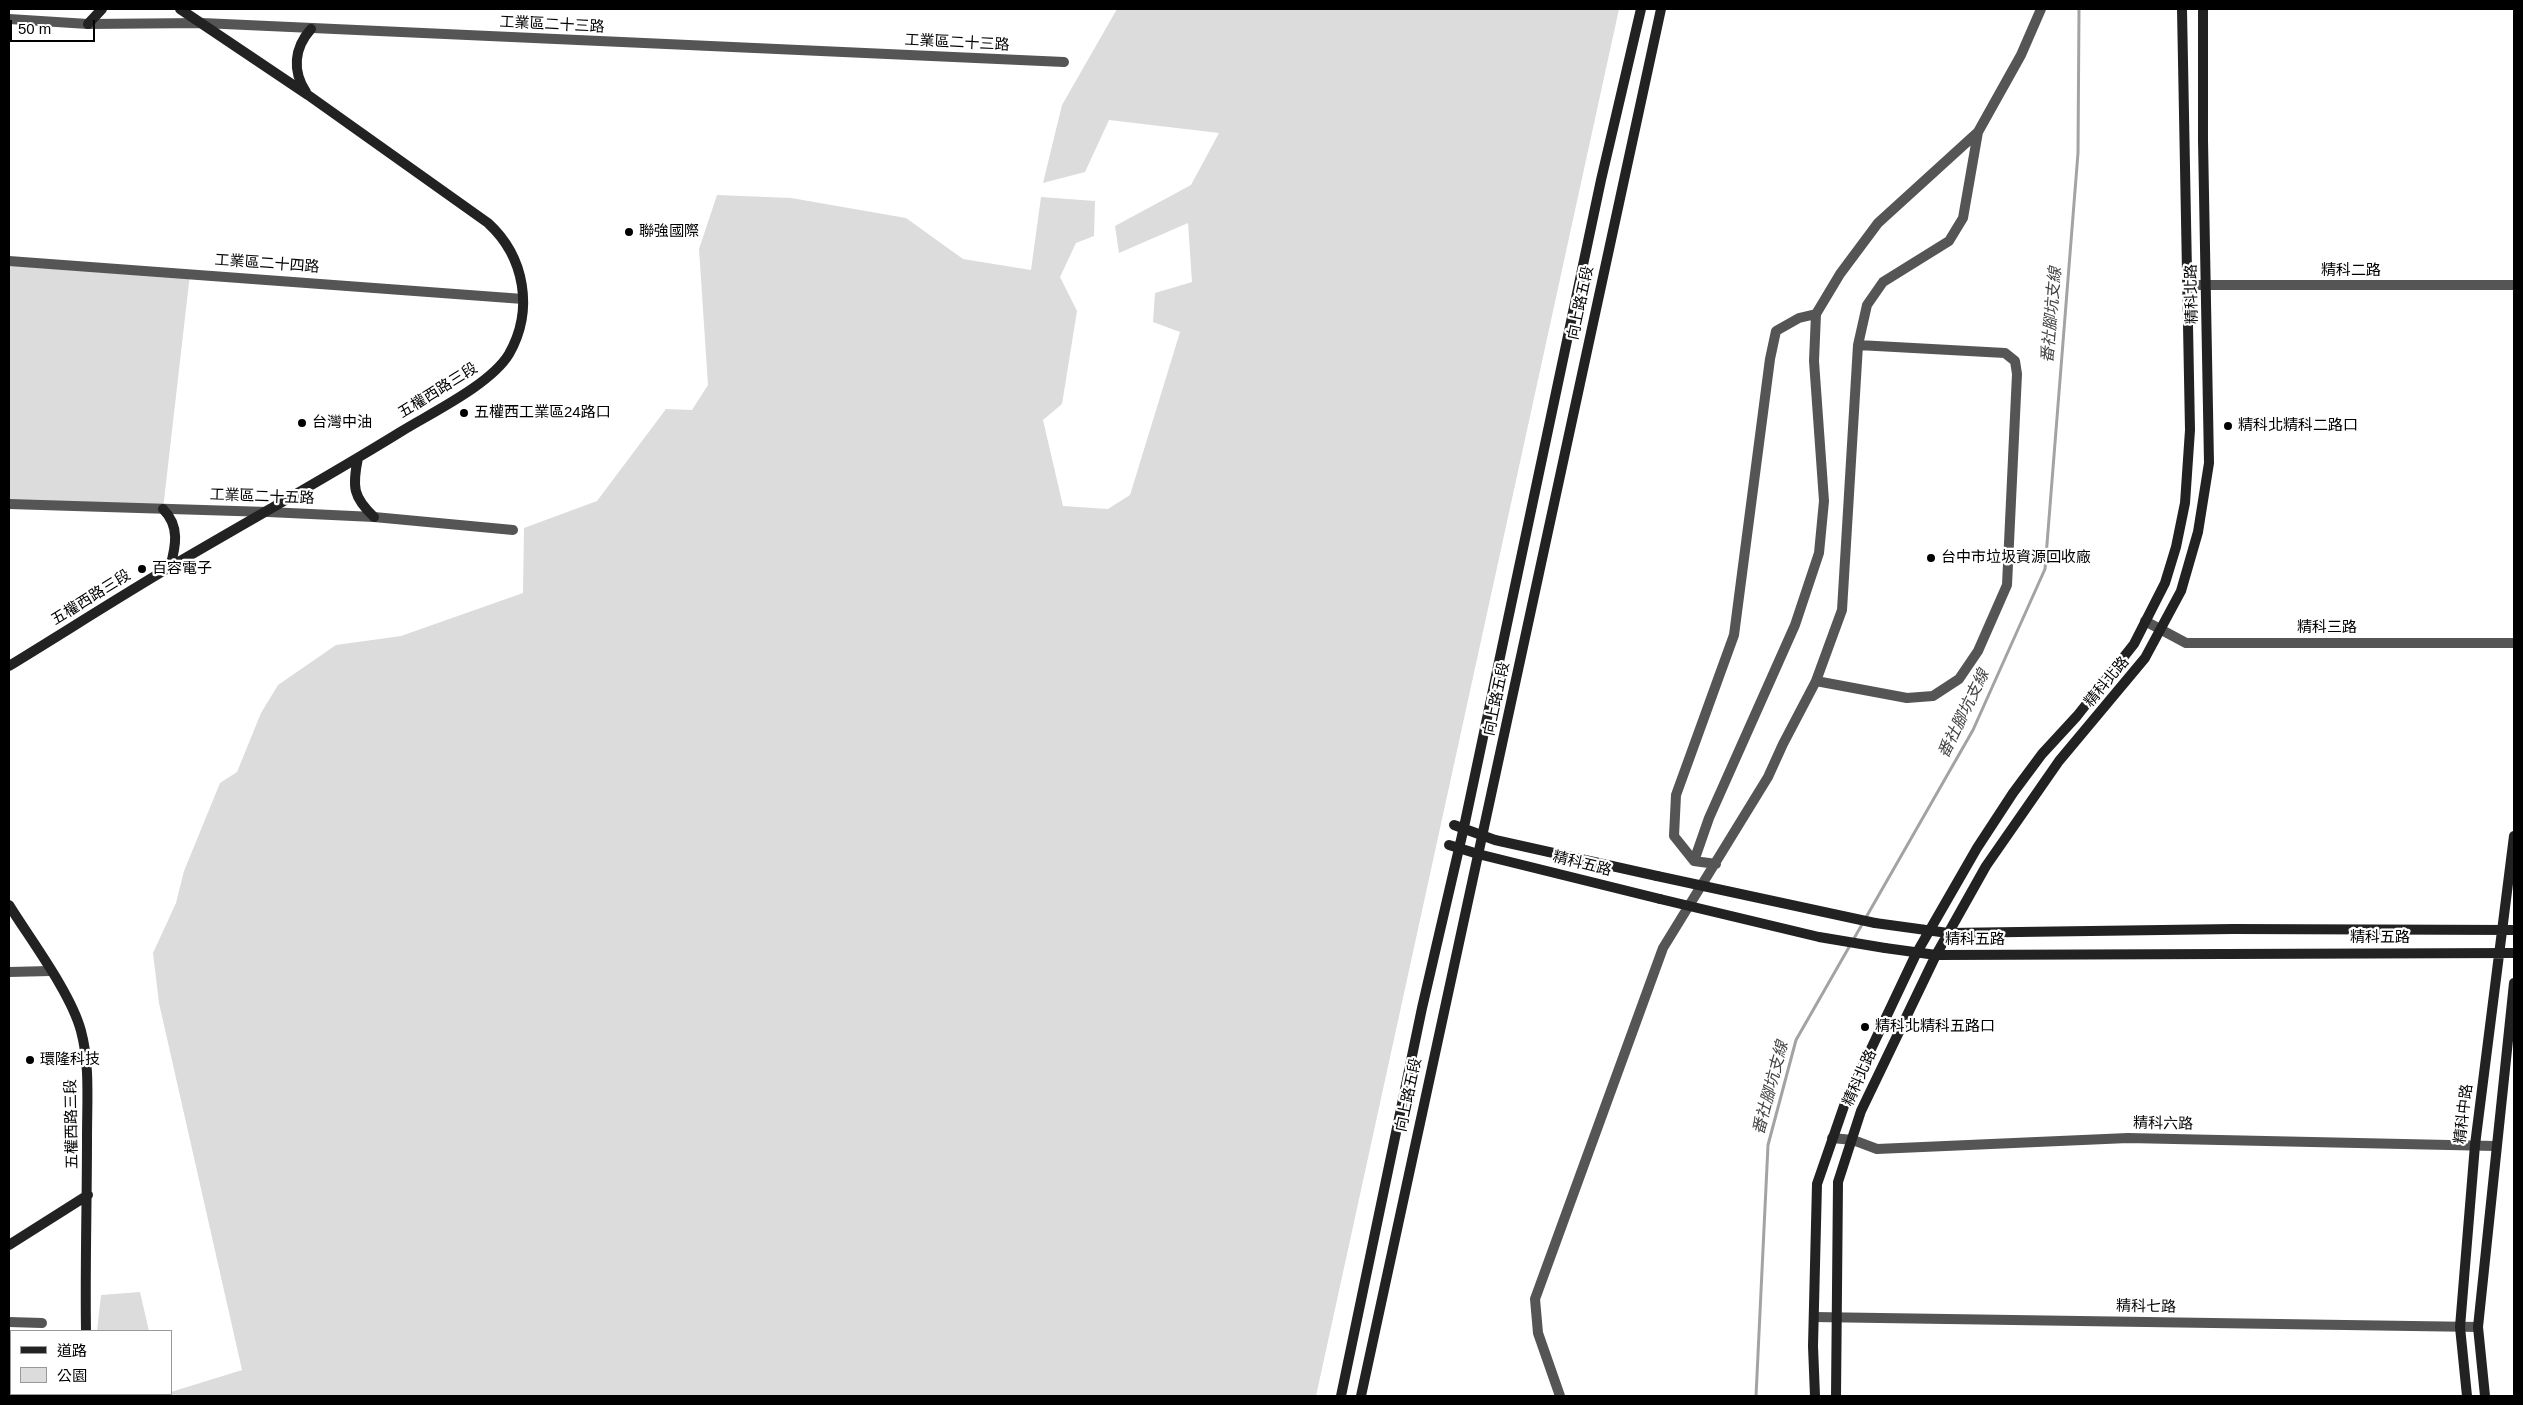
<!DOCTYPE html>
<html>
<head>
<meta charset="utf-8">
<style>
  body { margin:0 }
  #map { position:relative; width:2523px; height:1405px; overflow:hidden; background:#fff; font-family:Helvetica,"Noto Sans TC",sans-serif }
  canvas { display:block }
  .frame { position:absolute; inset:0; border:10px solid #000; pointer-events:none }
  .legend { position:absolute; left:10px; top:1330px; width:162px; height:65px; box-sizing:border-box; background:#fff; border:1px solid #999; margin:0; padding:6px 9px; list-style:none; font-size:15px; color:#000 }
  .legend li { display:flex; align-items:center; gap:10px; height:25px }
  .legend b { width:25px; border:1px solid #999 }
  .scale { position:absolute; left:10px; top:20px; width:85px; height:22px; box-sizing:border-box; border:2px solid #000; border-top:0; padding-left:6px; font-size:15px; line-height:18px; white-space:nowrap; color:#000; -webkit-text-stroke:4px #fff; paint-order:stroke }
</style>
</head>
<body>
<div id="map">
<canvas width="2523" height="1405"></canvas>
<div class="frame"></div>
<ul class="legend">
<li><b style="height:6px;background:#222"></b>道路</li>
<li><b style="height:14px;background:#dcdcdc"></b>公園</li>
</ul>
<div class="scale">50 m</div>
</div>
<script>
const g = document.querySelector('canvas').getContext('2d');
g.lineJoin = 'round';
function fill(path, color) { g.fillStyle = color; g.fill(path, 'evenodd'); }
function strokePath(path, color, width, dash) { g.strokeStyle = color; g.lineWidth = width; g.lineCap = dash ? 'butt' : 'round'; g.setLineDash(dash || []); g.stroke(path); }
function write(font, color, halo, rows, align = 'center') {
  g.font = font + ' Helvetica,"Noto Sans TC",sans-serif'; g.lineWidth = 4.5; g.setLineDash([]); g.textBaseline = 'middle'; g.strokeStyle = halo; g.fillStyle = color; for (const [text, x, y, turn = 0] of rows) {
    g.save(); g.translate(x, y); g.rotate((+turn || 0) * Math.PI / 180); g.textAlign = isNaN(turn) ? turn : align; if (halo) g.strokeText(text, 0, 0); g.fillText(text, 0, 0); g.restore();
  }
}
fill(new Path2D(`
  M1117 9H1619L1316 1396H97L96 1394H171V1392L242 1370 159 1003 153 953 176 903 184 871 220 783 237 772 261 713 278 685 336 645 401 636 523 593 524 528 597 501 666 409 692 410 708 385 699 249 717 195 791 198 906 218 963 259 1031 270 1041 197 1095 201 1094 236 1076 243 1060 277 1077 311 1062 404 1043 420 1063 506 1108 509 1130 495 1180 332 1153 322 1155 293 1192 282 1188 223 1119 253 1115 226 1191 185 1219 133 1109 120 1085 172 1043 183 1062 105Z
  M9 261 190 274 163 509 9 504Z
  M140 1292 149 1331H97L101 1295Z`), '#dcdcdc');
strokePath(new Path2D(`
  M1756 1396 1768 1145 1796 1040 1973 730 2045 569 2078 153 2079 9`), '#a3a3a3', 3);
strokePath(new Path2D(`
  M9 19 88 24 202 23 1064 62
  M9 261 523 299
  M2188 285H2514
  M9 504 268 512 374 517 513 530
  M2145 621 2186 643H2514
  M1816 681 1842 610 1858 345 1867 305 1883 282 1949 241 1963 218 1978 132 2021 55 2041 9
  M1694 861 1709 818 1795 625 1819 553 1824 501 1814 361 1816 314 1840 274 1878 223 1978 132
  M1716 864 1694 861 1674 836 1676 795 1734 635 1770 359 1776 331 1799 318 1816 314
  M9 972 50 971
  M1832 1138 1853 1140 1877 1149 2128 1138 2495 1146
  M1814 1317 2478 1327
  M9 1322 42 1323
  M1560 1396 1538 1333 1535 1299 1663 948 1768 777 1783 744 1816 681 1907 698 1933 696 1959 679 1978 651 2007 585 2017 374 2015 361 2005 353 1858 345`), '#555', 10);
strokePath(new Path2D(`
  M88 24 102 9
  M306 92C292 71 294 48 311 29
  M358 458C352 487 353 497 374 517
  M163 509C180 526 176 546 170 567
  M9 666C63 633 116 599 170 567 248 521 326 478 402 431 433 412 491 384 509 354 534 310 525 257 488 223L308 95 180 9
  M1454 825 1495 840 1657 876
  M1449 845 1478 854 1660 899
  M9 905C30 939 71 993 81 1031 90 1064 87 1102 87 1137 87 1202 85 1267 86 1331
  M1875 923 1948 933 2233 929 2514 930
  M1885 948 1936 955 2514 953
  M9 1245 88 1195
  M92 1394V1396
  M1341 1396 1422 1008 1464 827 1601 180 1641 9
  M1361 1396 1661 9
  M1815 1396 1813 1346 1817 1184 1844 1106 1916 954 1977 848 2013 793 2042 754 2077 716 2134 644 2165 583 2176 547 2185 503 2190 430 2182 9
  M1836 1396 1838 1182 1861 1111 1936 955 1986 866 2059 761 2145 658 2181 591 2198 532 2209 463 2203 140V9
  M2467 1396 2460 1327 2475 1145 2514 836
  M2485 1396 2478 1327 2514 983`), '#222', 10);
strokePath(new Path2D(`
  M1657 876 1875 923
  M1660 899 1819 937 1885 948`), '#222', 10);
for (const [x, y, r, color] of [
  [629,232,5,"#000"],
  [464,413,5,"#000"],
  [302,423,5,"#000"],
  [2228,426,5,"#000"],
  [1931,558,5,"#000"],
  [142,569,5,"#000"],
  [1865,1027,5,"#000"],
  [30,1060,5,"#000"]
]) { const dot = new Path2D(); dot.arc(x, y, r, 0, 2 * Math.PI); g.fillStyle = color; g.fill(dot); strokePath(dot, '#fff', 2); }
write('15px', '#000', '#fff', [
  ["工業區二十三路",552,25,3],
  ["工業區二十三路",957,43,3],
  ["工業區二十四路",267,264,4],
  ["精科二路",2351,271],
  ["精科北路",2192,294,-91],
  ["向上路五段",1581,303,-78],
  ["五權西路三段",438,391,-32],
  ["工業區二十五路",262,497,2],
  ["五權西路三段",91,598,-32],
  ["精科三路",2327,628],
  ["精科北路",2107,682,-50],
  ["向上路五段",1497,699,-78],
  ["精科五路",1582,864,14],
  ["精科五路",2380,938],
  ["精科五路",1975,940],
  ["精科北路",1860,1078,-66],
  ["向上路五段",1409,1095,-78],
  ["精科中路",2464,1114,-83],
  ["五權西路三段",72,1124,-91],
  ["精科六路",2163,1124,1],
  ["精科七路",2146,1307,1]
]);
write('15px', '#000', '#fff', [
  ["聯強國際",639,232],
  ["五權西工業區24路口",474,413],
  ["台灣中油",312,423],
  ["精科北精科二路口",2238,426],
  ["台中市垃圾資源回收廠",1941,558],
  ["百容電子",152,569],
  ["精科北精科五路口",1875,1027],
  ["環隆科技",40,1060]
], 'left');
write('italic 16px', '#444', '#fff', [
  ["番社腳坑支線",2052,315,-85],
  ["番社腳坑支線",1964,714,-64],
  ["番社腳坑支線",1771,1088,-75]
]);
</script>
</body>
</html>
